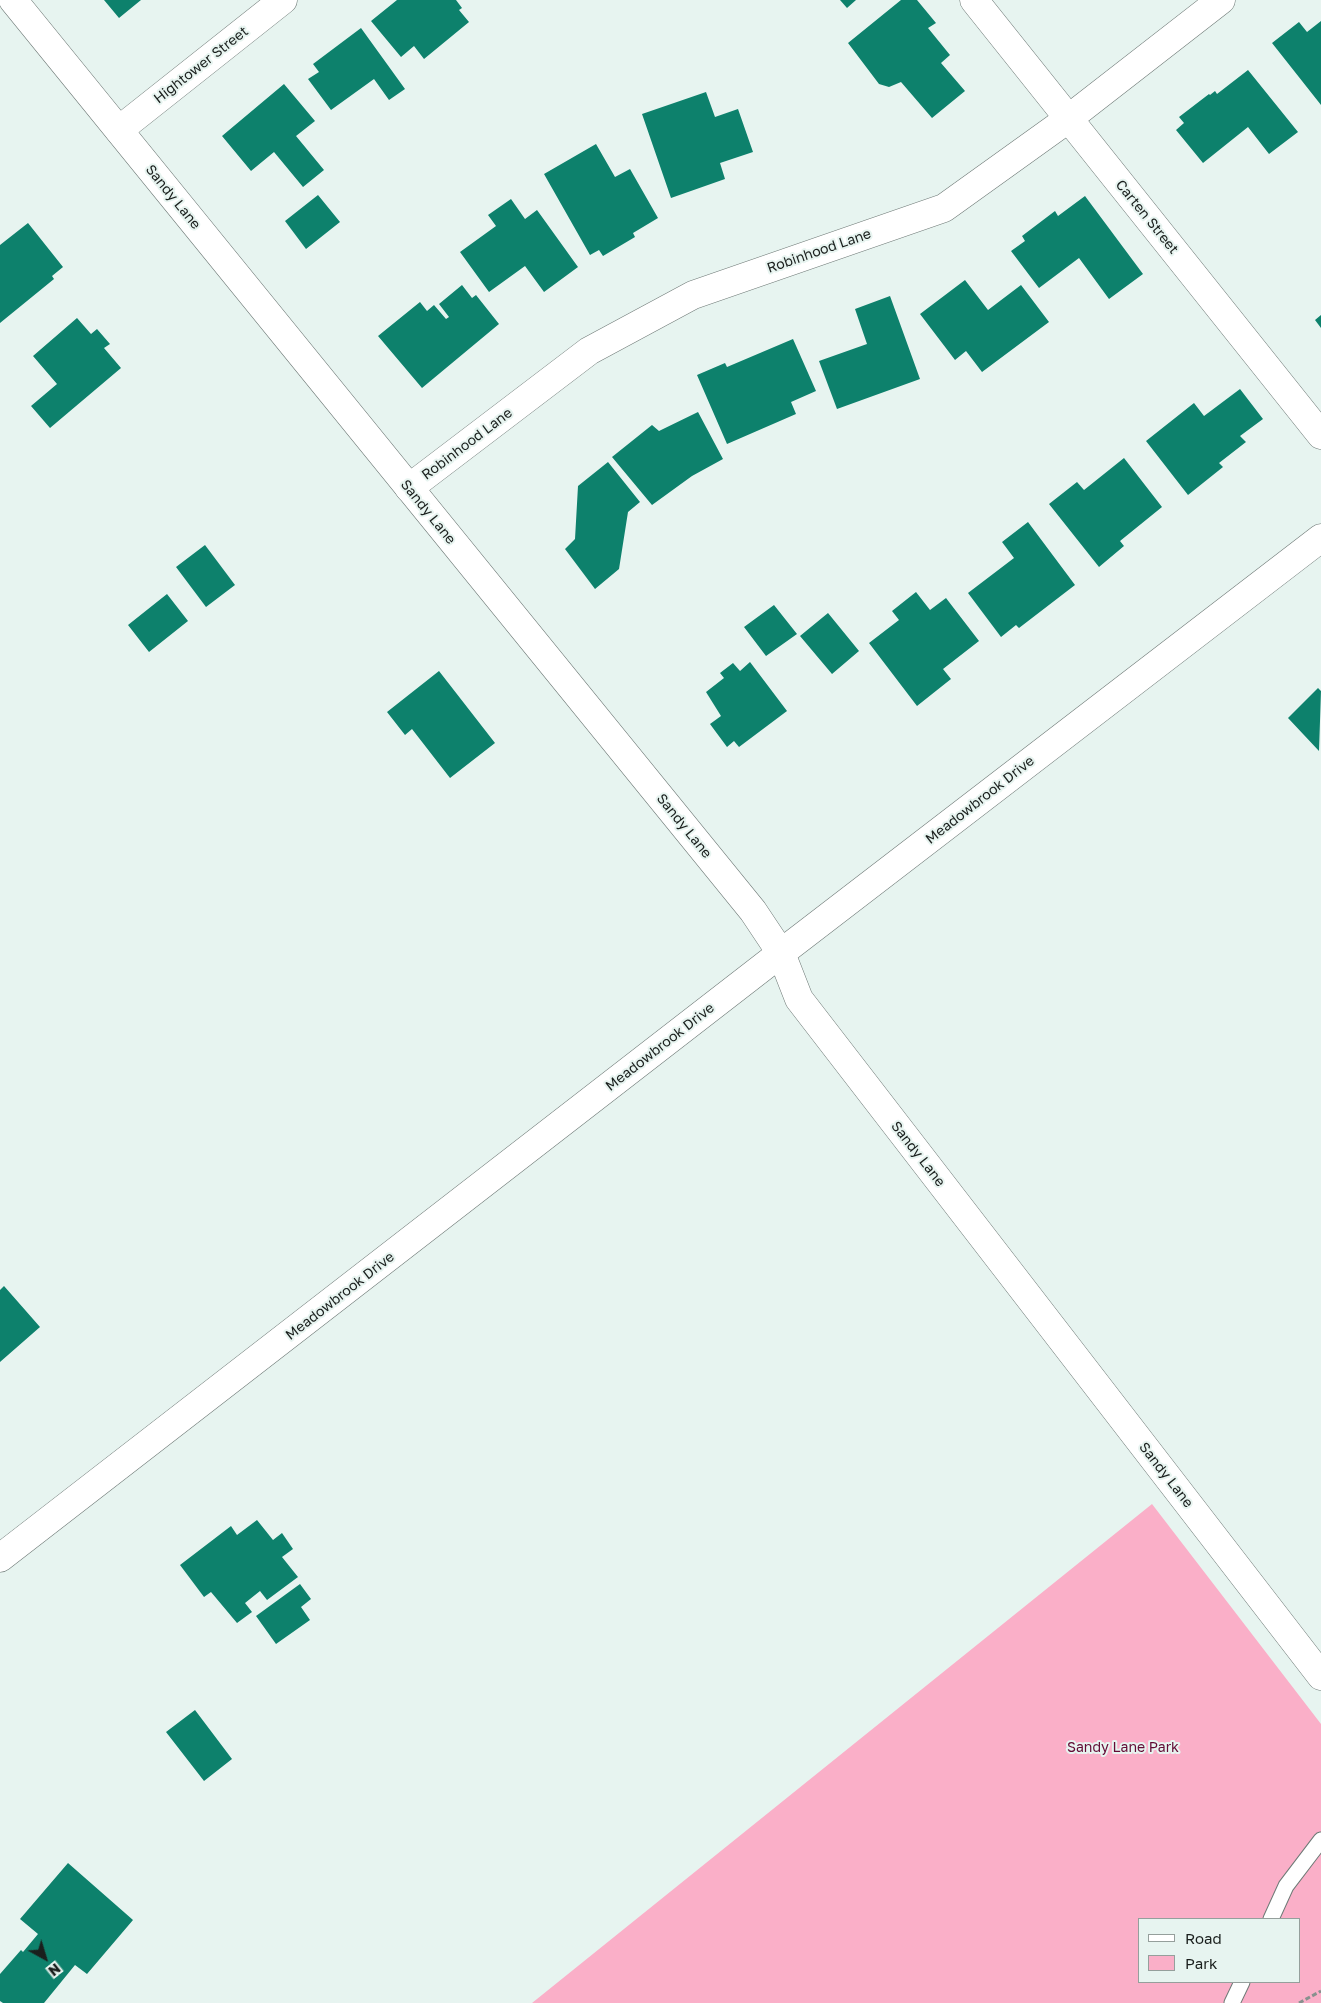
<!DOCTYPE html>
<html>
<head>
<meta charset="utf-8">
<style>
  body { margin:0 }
  #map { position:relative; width:1321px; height:2003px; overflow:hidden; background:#e7f4f0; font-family:"Golos Text",sans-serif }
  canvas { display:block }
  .legend { position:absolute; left:1138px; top:1918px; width:162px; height:65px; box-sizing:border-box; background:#e7f4f0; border:1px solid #959f9c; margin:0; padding:6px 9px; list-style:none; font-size:15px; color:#1a1f1d }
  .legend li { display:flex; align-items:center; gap:10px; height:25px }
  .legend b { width:25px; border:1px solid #959f9c }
  .north { position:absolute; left:20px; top:1933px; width:50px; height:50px; -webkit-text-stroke:4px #e7f4f0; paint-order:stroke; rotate:141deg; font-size:14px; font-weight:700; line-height:20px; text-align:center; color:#1a1f1d }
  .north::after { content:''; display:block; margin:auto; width:18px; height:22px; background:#1a1f1d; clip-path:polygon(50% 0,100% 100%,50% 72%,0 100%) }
</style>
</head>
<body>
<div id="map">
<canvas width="1321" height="2003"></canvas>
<ul class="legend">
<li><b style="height:6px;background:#fff"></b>Road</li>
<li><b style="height:14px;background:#faafc8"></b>Park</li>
</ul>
<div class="north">N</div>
</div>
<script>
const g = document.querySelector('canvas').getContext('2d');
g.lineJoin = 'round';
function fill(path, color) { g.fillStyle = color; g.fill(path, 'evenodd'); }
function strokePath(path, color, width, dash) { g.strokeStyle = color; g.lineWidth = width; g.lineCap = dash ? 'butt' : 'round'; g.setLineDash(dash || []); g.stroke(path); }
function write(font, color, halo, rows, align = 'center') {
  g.font = font + ' "Golos Text",sans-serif'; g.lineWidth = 4; g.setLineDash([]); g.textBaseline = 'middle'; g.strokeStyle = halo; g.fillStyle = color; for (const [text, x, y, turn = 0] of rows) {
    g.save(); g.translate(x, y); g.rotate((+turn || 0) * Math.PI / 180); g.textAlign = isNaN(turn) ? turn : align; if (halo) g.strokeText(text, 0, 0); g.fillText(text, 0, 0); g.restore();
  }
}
fill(new Path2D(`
  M1152 1504 1321 1724V2003H532ZM1140 1919H1300V1982H1140Z`), '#faafc8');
fill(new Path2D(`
  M104 0H141L119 18Z
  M397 0H456L462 8 459 10 469 22 424 59 414 46 401 57 371 21Z
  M840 0H856L847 8Z
  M901 0H917L936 23 928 28 950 55 941 63 965 91 932 118 901 82 889 87 879 84 848 43Z
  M1321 21V105L1272 43 1299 22 1307 32Z
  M361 28 405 89 389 100 374 79 331 110 308 79 319 72 313 64Z
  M1248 70 1298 132 1269 154 1248 127 1203 163 1176 130 1184 123 1179 117 1209 94 1210 95 1215 91 1217 94Z
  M284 84 315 121 296 136 324 170 303 187 274 152 251 171 222 136Z
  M706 92 715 117 738 109 753 152 720 163 725 179 671 198 642 114Z
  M596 144 615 177 630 169 658 218 633 233 635 237 603 256 599 250 590 255 544 174Z
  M318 195 340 222 306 249 285 221Z
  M1085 196 1143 274 1109 299 1079 258 1039 288 1011 251 1025 241 1022 236 1055 211 1058 216Z
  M511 199 525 219 537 210 578 267 544 292 525 266 489 292 460 252 496 226 488 215Z
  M28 223 63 267 52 276 54 279 0 323V245Z
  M965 280 988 310 1021 285 1049 322 982 372 966 351 955 360 920 314Z
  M462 285 472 298 476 295 499 324 422 388 378 336 420 302 427 311 434 305 446 319 449 317 439 304Z
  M890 296 920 379 837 409 819 361 867 344 855 309Z
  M1321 315V328L1315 320Z
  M77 318 91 334 97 329 110 344 104 348 121 368 50 428 31 406 57 384 33 356Z
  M793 339 816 391 791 402 796 414 727 444 697 375 725 363 727 367Z
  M1240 389 1263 419 1240 436 1246 442 1219 463 1223 467 1188 495 1146 441 1194 403 1204 416Z
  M698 412 723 459 692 476 652 505 612 457 652 425 659 431Z
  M1124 458 1162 507 1120 541 1124 546 1099 567 1049 504 1077 482 1084 490Z
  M608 462 640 502 628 512 619 569 595 589 565 549 575 539 578 486Z
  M1028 522 1075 585 1019 628 1016 625 1001 637 968 593 1014 558 1002 542Z
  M205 545 235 585 206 607 176 567Z
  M916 592 930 610 946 598 979 641 943 669 951 679 917 706 869 643 899 620 892 611Z
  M167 594 188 621 149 652 128 625Z
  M774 605 797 634 766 656 744 627Z
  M828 613 859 651 832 674 800 636Z
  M750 662 787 711 739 747 734 741 727 747 710 724 721 716 706 692 724 678 720 673 733 663 740 671Z
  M439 671 495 743 450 778 412 729 405 735 387 712Z
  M1318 688 1321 691 1319 751 1288 718Z
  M4 1286 40 1327 0 1362V1290Z
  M257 1520 273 1540 282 1533 293 1549 282 1557 298 1577 267 1600 260 1591 245 1603 252 1612 237 1623 211 1592 204 1597 180 1565 231 1526 237 1535Z
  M300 1584 311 1599 301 1607 310 1620 276 1644 256 1616Z
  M195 1710 232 1759 204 1781 166 1732Z
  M68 1863 133 1920 87 1974 75 1965 44 2003H3L0 2001V1974L21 1950 23 1952 38 1934 20 1919Z`), '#0d816c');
const lane = new Path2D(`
  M1271 1919 1286 1886 1321 1840
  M1232 2003 1242 1982`);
const street = new Path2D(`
  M974 0 1321 435
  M119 130 283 0
  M409 488 589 351 693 295 944 208 1068 119 1221 0`);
const secondary = new Path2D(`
  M13 0 753 911 781 953 799 999 1321 1676
  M0 1558 781 953 1321 538`);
strokePath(lane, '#6e7976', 17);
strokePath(street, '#6e7976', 29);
strokePath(secondary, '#6e7976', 29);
strokePath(new Path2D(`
  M1299 2003 1321 1991`), '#88918e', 3, [5, 2.5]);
strokePath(lane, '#fff', 15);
strokePath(street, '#fff', 28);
strokePath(secondary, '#fff', 28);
write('14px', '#1a1f1d', '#e7f4f0', [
  ["Hightower Street",201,65,-38],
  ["Sandy Lane",173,197,51],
  ["Carten Street",1147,217,51],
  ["Robinhood Lane",819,251,-19],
  ["Robinhood Lane",467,444,-37],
  ["Sandy Lane",428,512,51],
  ["Meadowbrook Drive",980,800,-38],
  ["Sandy Lane",684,826,51],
  ["Meadowbrook Drive",660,1047,-38],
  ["Sandy Lane",918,1154,52],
  ["Meadowbrook Drive",340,1296,-38],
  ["Sandy Lane",1166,1475,52]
]);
write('14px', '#620b35', '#e7f4f0', [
  ["Sandy Lane Park",1123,1748]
]);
</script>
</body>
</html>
